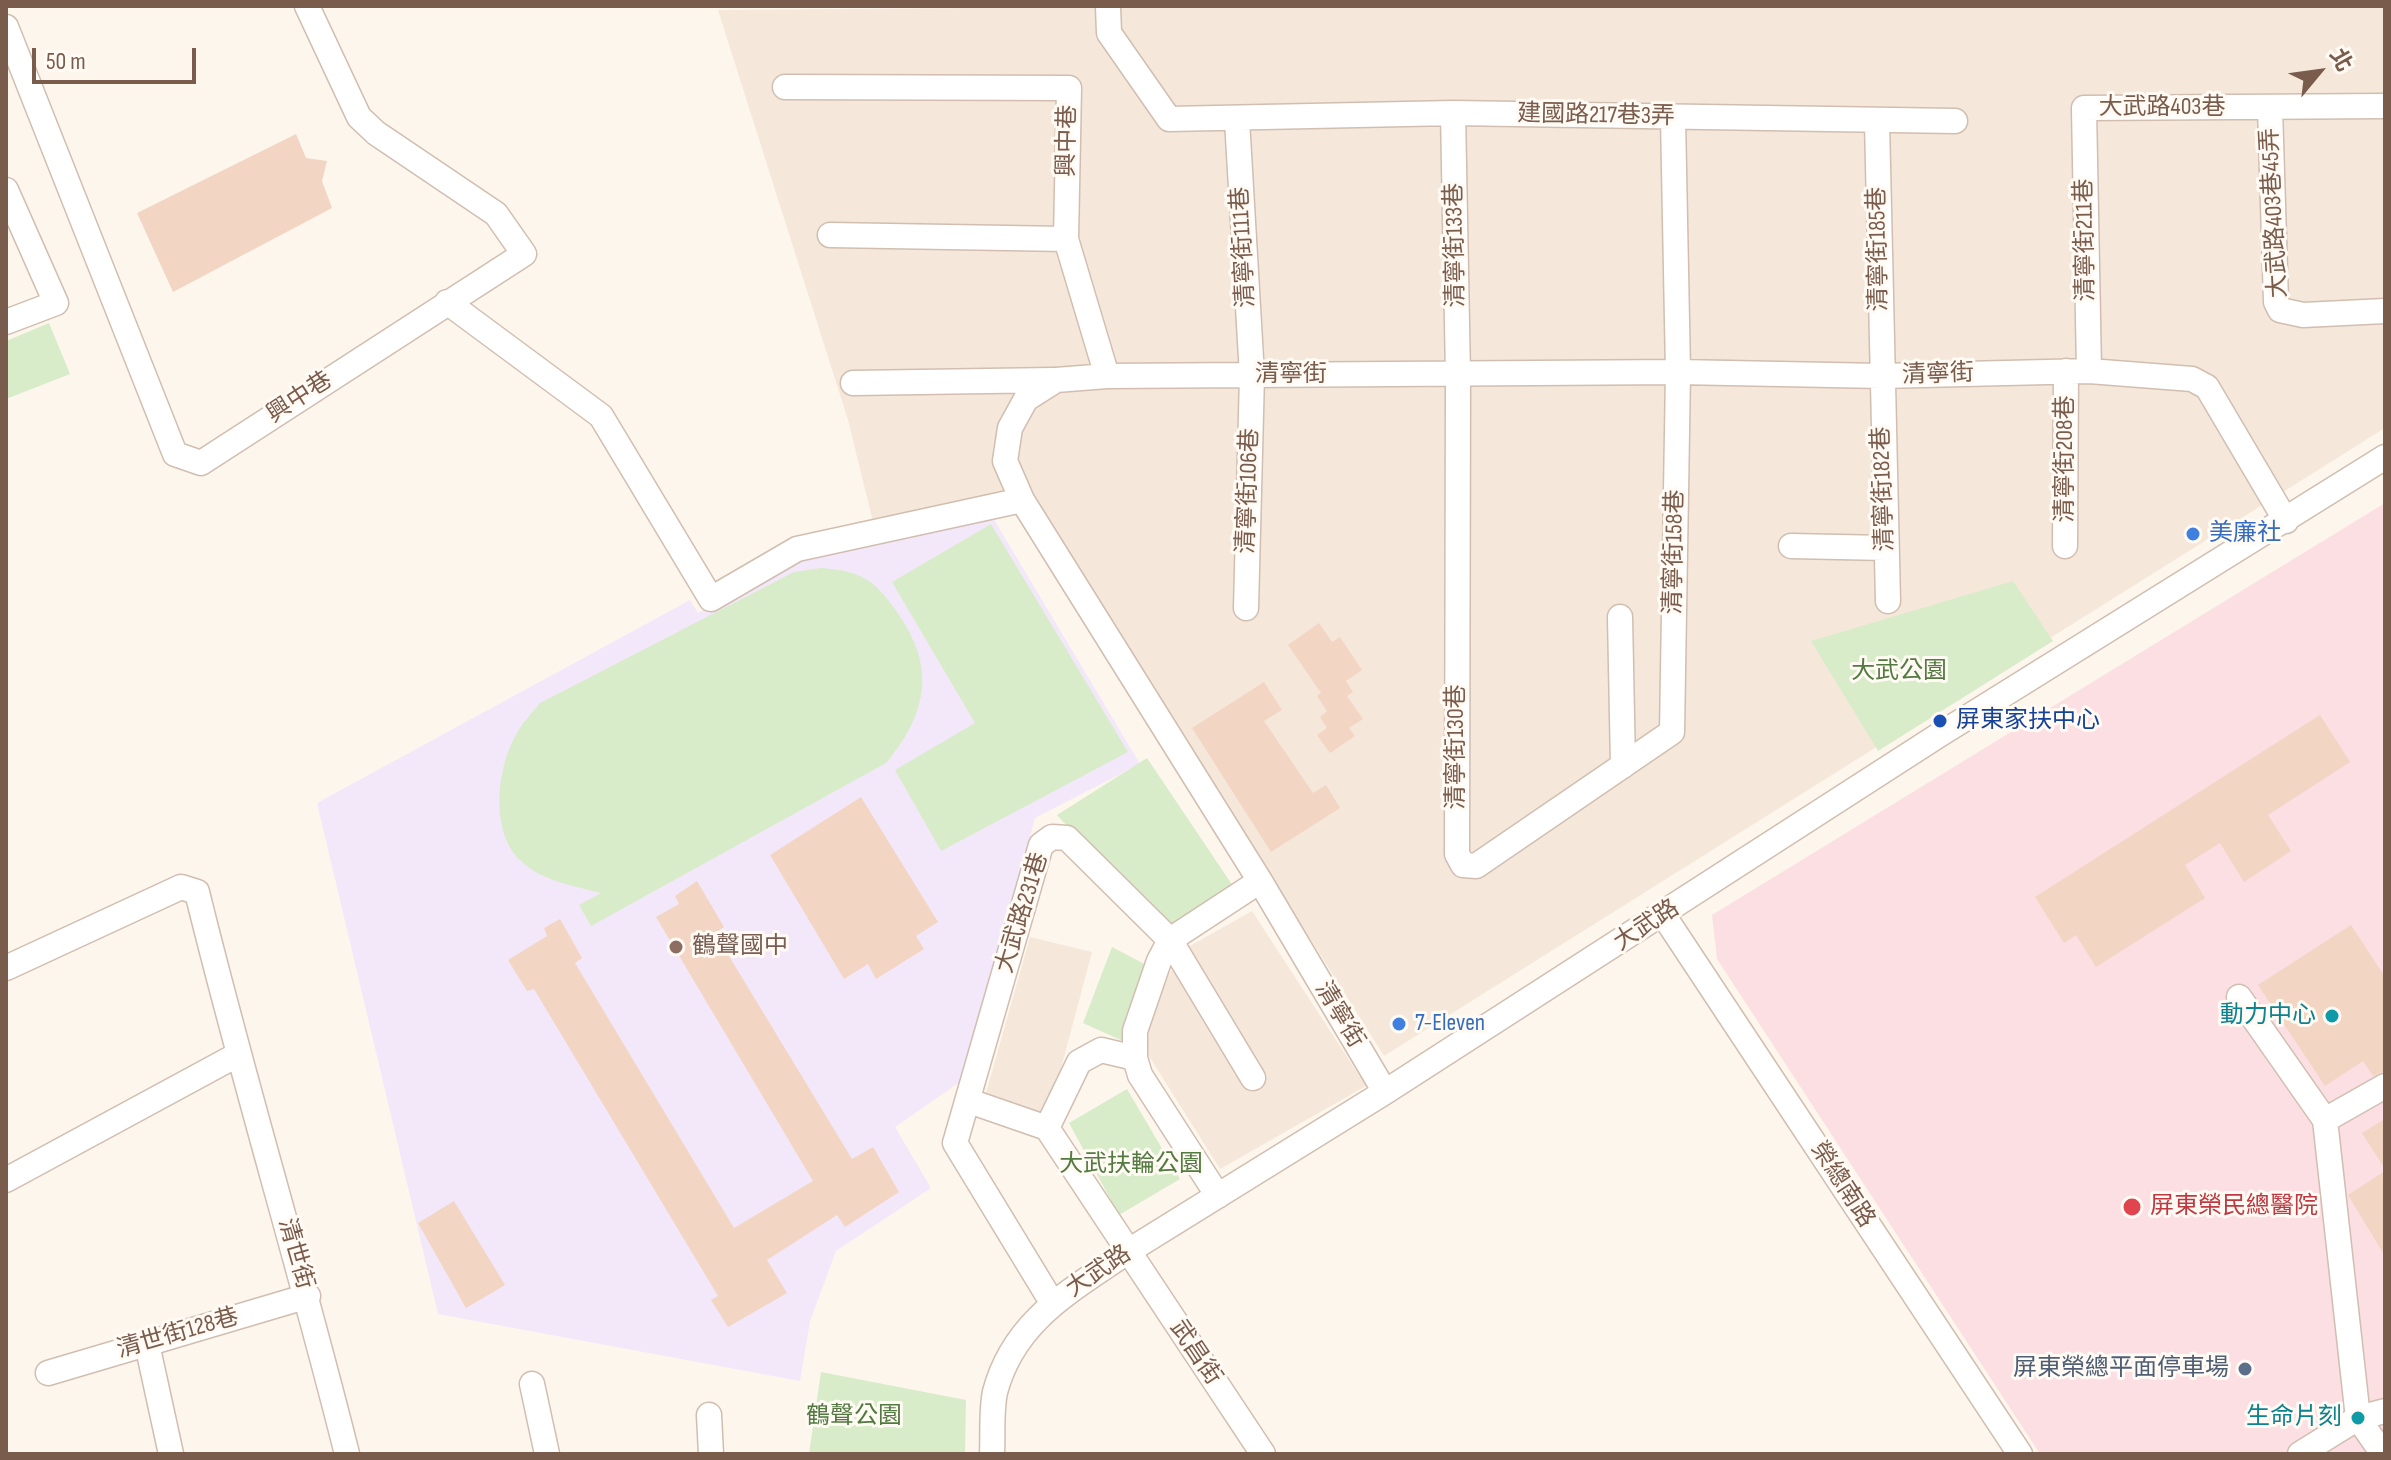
<!DOCTYPE html>
<html>
<head>
<meta charset="utf-8">
<style>
  body { margin:0 }
  #map { position:relative; width:2391px; height:1460px; overflow:hidden; background:#fdf6ec; font-family:"Sofia Sans Condensed","Noto Sans TC",sans-serif }
  canvas { display:block }
  .frame { position:absolute; inset:0; border:8px solid #7a5c4d; pointer-events:none }
  .north { position:absolute; left:2279px; top:32px; width:80px; height:80px; -webkit-text-stroke:6px #fffaf3; paint-order:stroke; rotate:61deg; font-size:22px; font-weight:700; line-height:32px; text-align:center; color:#7a5c4d }
  .north::after { content:''; display:block; margin:auto; width:28px; height:36px; background:#7a5c4d; clip-path:polygon(50% 0,100% 100%,50% 72%,0 100%) }
  .scale { position:absolute; left:32px; top:48px; width:164px; height:36px; box-sizing:border-box; border:4px solid #7a5c4d; border-top:0; padding-left:10px; font-size:24px; line-height:28px; white-space:nowrap; color:#7a5c4d; -webkit-text-stroke:6px #fffaf3; paint-order:stroke }
</style>
</head>
<body>
<div id="map">
<canvas width="2391" height="1460"></canvas>
<div class="frame"></div>
<div class="north">北</div>
<div class="scale">50 m</div>
</div>
<script>
const g = document.querySelector('canvas').getContext('2d');
g.lineJoin = 'round';
function fill(path, color) { g.fillStyle = color; g.fill(path, 'evenodd'); }
function strokePath(path, color, width, dash) { g.strokeStyle = color; g.lineWidth = width; g.lineCap = dash ? 'butt' : 'round'; g.setLineDash(dash || []); g.stroke(path); }
function write(font, color, halo, rows, align = 'center') {
  g.font = font + ' "Sofia Sans Condensed","Noto Sans TC",sans-serif'; g.lineWidth = 6; g.setLineDash([]); g.textBaseline = 'middle'; g.strokeStyle = halo; g.fillStyle = color; for (const [text, x, y, turn = 0] of rows) {
    g.save(); g.translate(x, y); g.rotate((+turn || 0) * Math.PI / 180); g.textAlign = isNaN(turn) ? turn : align; if (halo) g.strokeText(text, 0, 0); g.fillText(text, 0, 0); g.restore();
  }
}
fill(new Path2D(`
  M1219 6H2385V428L1384 1056 1036 502 873 522 848 420 718 10Z
  M1252 911 1366 1086 1220 1169 1147 1053 1151 1012 1181 951Z
  M1030 937 1092 952 1048 1117 986 1093Z`), '#f5e8da');
fill(new Path2D(`
  M993 518 1140 764 1035 818 967 1077 895 1127 931 1188 836 1251 810 1321 800 1381 438 1314 317 803 690 600 698 613 794 560Z`), '#f3e8fa');
fill(new Path2D(`
  M2385 503V1454H2040L1717 959 1712 915Z`), '#fbdfe3');
fill(new Path2D(`
  M49 323 70 374 6 399V341Z
  M991 524 1128 752 941 851 895 770 975 723 892 582Z
  M821 568C861 571 874 579 897 612 936 667 928 713 886 763L591 926 579 905 601 893C575 886 541 881 521 861 489 832 497 766 517 733 523 722 532 713 540 703L794 572Z
  M2013 581 2053 641 1878 751 1811 641Z
  M1147 758 1235 889 1168 927 1127 891 1057 815Z
  M1112 947 1156 970 1125 1042 1083 1023Z
  M1127 1089 1180 1179 1119 1215 1069 1123Z
  M821 1372 966 1400 965 1454H809Z`), '#d8ecc9');
fill(new Path2D(`
  M296 134 306 158 327 161 322 181 332 208 173 292 137 213Z
  M1319 623 1332 642 1340 637 1362 670 1346 681 1353 692 1347 696 1363 719 1349 728 1355 736 1330 753 1317 735 1327 728 1320 717 1327 711 1317 696 1321 693 1288 645Z
  M1264 682 1282 710 1264 721 1313 793 1326 785 1340 808 1271 852 1192 728Z
  M2320 715 2350 762 2268 815 2291 851 2244 882 2220 843 2185 865 2205 898 2096 967 2076 935 2064 943 2035 897Z
  M861 797 938 922 916 936 924 949 876 979 868 964 844 979 770 855Z
  M697 881 724 927 715 933 852 1159 873 1147 899 1192 845 1227 837 1215 767 1260 787 1293 728 1327 711 1300 718 1296 534 989 527 991 508 960 547 936 544 928 560 919 582 958 575 963 734 1228 813 1181 656 917 679 904 675 896Z
  M2351 925 2385 977V1071L2373 1076 2363 1061 2325 1086 2258 985Z
  M2385 1119V1169L2362 1133Z
  M2385 1171V1256L2348 1195Z
  M454 1201 505 1285 466 1308 418 1223Z`), '#f3d5c3');
const minor = new Path2D(`
  M1108 6 1109 33 1169 119 1453 113 1955 121
  M6 27 175 454 201 463 524 254 496 214 376 133 359 117 307 6
  M785 87 1069 88 1066 239 1107 376
  M2270 108 2276 302 2280 310 2303 315 2385 311
  M1453 113 1458 376 1457 854 1463 865 1476 866 1672 732 1678 372 1673 118
  M1237 120 1252 375 1246 608
  M1877 122 1888 601
  M6 190 56 303 6 322
  M830 235 1066 239
  M447 302 601 416 711 599 797 549 1022 500
  M2089 371 2084 108 2385 106
  M853 383 1054 380
  M1791 546 1886 548
  M2065 546 2066 371
  M1620 617 1623 766
  M1664 916 2020 1454
  M6 968 181 887 197 892C243 1080 300 1266 347 1454
  M2239 997 2325 1120 2358 1418 2300 1454
  M1385 1092 1260 881 1022 500 1005 461 1010 428 1026 399 1056 380 1107 376 1678 372 1881 376 2089 371 2192 379 2207 387 2286 521
  M969 1101 1047 1128 1263 1454
  M2325 1120 2385 1086
  M1047 1128 1079 1062 1101 1050 1135 1058
  M6 1180 237 1055
  M1218 1196 1140 1075 1135 1058V1031L1159 961 1170 940 1260 881
  M1053 1304 955 1143 1041 845 1052 837 1067 838 1170 940 1253 1078
  M147 1344 171 1454
  M48 1373 308 1296
  M532 1384 547 1454
  M709 1415 711 1454
  M992 1454C993 1434 991 1411 995 1392 1014 1320 1071 1291 1127 1252L1385 1092 1939 735 2385 457
  M2383 1454 2358 1418 2385 1411`);
strokePath(minor, '#d1beb0', 27);
strokePath(minor, '#fff', 24);
for (const [x, y, r, color] of [
  [2193,534,8,"#3f7fe0"],
  [1940,721,8,"#1a4fb4"],
  [676,947,8,"#8d6e63"],
  [2332,1016,8,"#0f9aa8"],
  [1399,1024,8,"#3f7fe0"],
  [2132,1207,10,"#e0444e"],
  [2245,1369,8,"#5c6f8a"],
  [2358,1418,8,"#0f9aa8"]
]) { const dot = new Path2D(); dot.arc(x, y, r, 0, 2 * Math.PI); g.fillStyle = color; g.fill(dot); strokePath(dot, '#fffaf3', 3); }
write('24px', '#7a5c4d', '#fffaf3', [
  ["大武路403巷",2162,108],
  ["建國路217巷3弄",1596,116,1],
  ["興中巷",1068,141,-89],
  ["大武路403巷45弄",2275,213,-93],
  ["清寧街211巷",2086,240,-91],
  ["清寧街133巷",1456,245,-91],
  ["清寧街111巷",1244,247,-93],
  ["清寧街185巷",1879,249,-91],
  ["清寧街",1291,375],
  ["清寧街",1938,375,-2],
  ["興中巷",300,398,-33],
  ["清寧街208巷",2066,459,-90],
  ["清寧街182巷",1884,489,-92],
  ["清寧街106巷",1249,491,-88],
  ["清寧街158巷",1675,552,-89],
  ["清寧街130巷",1457,747,-90],
  ["大武路231巷",1023,913,-73],
  ["大武路",1647,926,-33],
  ["清寧街",1339,1015,59],
  ["榮總南路",1842,1185,57],
  ["清世街",295,1254,74],
  ["大武路",1099,1272,-34],
  ["清世街128巷",178,1334,-16],
  ["武昌街",1195,1353,56]
]);
write('24px', '#366cbe', '#fffaf3', [
  ["美廉社",2209,534],
  ["7-Eleven",1415,1024]
], 'left');
write('24px', '#537a41', '#fffaf3', [
  ["大武公園",1899,672],
  ["大武扶輪公園",1131,1165],
  ["鶴聲公園",854,1417]
]);
write('24px', '#164399', '#fffaf3', [
  ["屏東家扶中心",1956,721]
], 'left');
write('24px', '#785e54', '#fffaf3', [
  ["鶴聲國中",692,947]
], 'left');
write('24px', '#0d838f', '#fffaf3', [
  ["動力中心",2316,1016],
  ["生命片刻",2342,1418]
], 'right');
write('24px', '#be3a42', '#fffaf3', [
  ["屏東榮民總醫院",2150,1207]
], 'left');
write('24px', '#4e5e75', '#fffaf3', [
  ["屏東榮總平面停車場",2229,1369]
], 'right');
</script>
</body>
</html>
